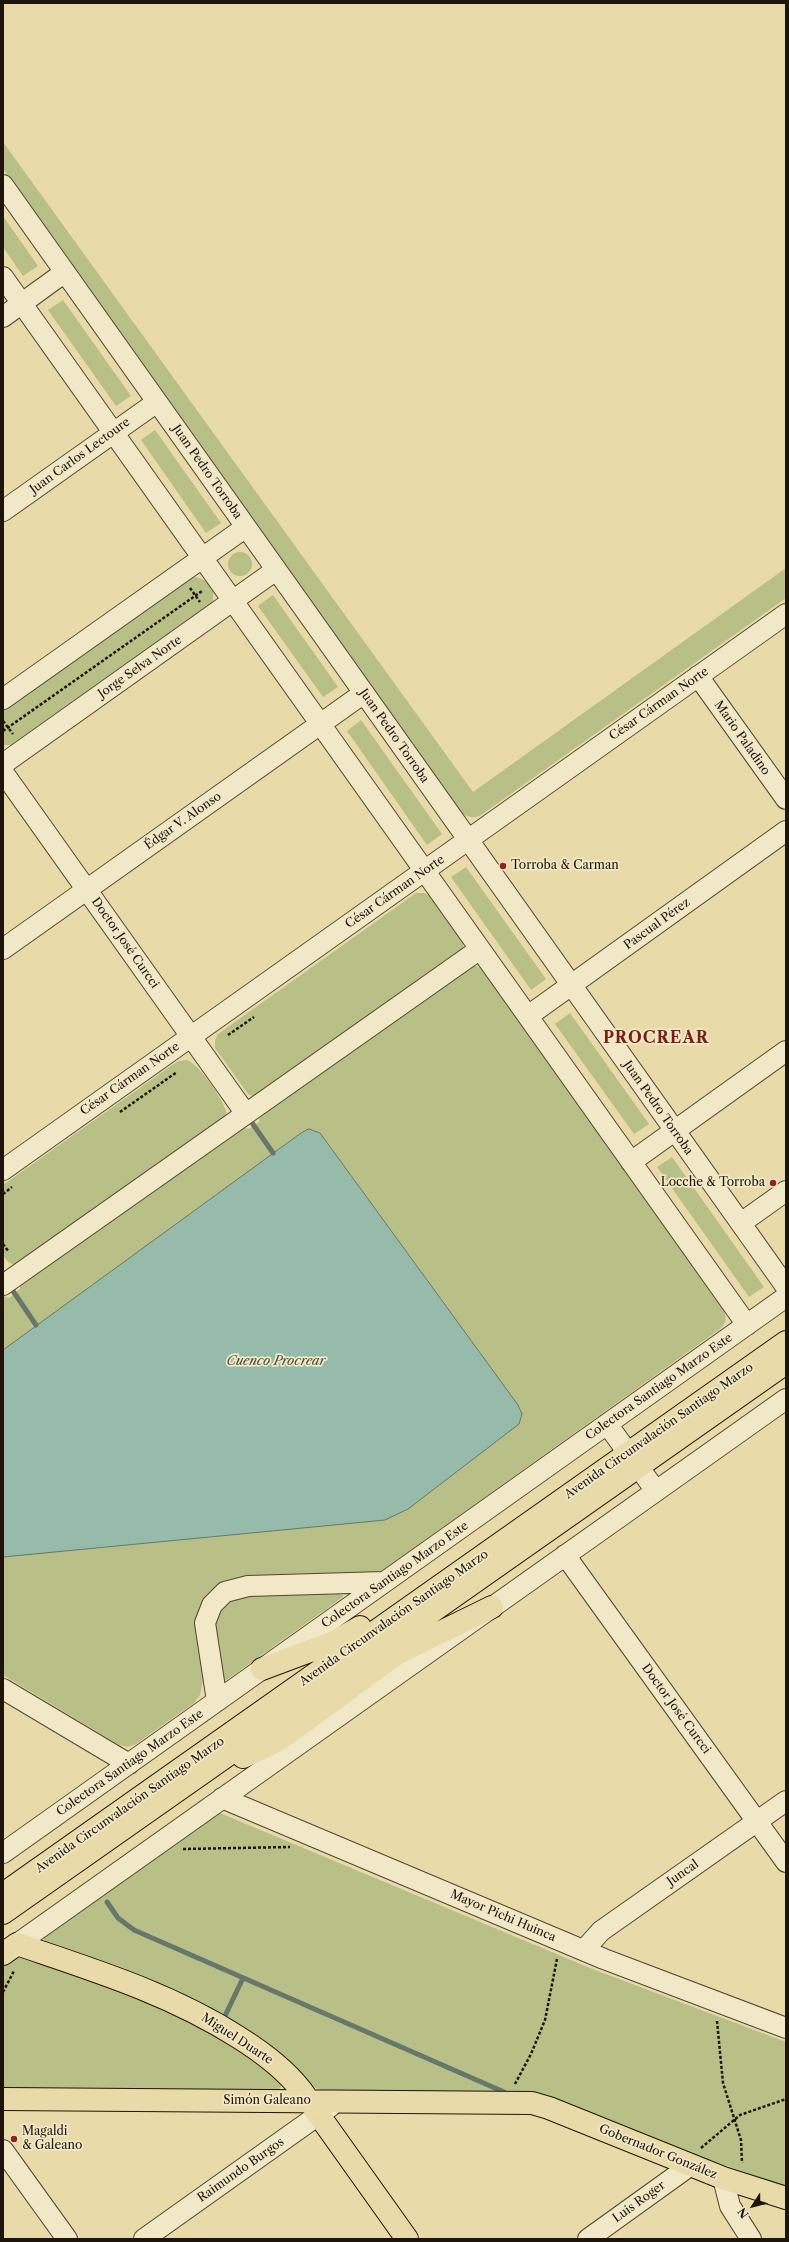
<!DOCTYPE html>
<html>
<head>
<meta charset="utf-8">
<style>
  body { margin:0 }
  #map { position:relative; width:789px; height:2242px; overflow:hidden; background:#e9dba9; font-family:"Libre Caslon Text",serif }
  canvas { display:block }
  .frame { position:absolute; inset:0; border:4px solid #1e1409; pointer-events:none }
  .north { position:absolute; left:733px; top:2186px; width:40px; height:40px; -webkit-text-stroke:3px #f1e8c7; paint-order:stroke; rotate:234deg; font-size:11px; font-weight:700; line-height:16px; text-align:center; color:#1e1409 }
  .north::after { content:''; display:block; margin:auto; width:14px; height:18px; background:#1e1409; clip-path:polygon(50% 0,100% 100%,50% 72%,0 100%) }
</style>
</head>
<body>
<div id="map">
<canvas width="789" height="2242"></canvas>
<div class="frame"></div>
<div class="north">N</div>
</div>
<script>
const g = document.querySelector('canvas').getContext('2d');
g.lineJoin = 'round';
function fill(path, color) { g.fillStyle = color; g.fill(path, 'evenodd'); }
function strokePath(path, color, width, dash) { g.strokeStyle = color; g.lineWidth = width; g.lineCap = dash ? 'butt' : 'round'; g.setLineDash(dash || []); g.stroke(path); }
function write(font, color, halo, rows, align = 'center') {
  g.font = font + ' "Libre Caslon Text",serif'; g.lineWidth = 3.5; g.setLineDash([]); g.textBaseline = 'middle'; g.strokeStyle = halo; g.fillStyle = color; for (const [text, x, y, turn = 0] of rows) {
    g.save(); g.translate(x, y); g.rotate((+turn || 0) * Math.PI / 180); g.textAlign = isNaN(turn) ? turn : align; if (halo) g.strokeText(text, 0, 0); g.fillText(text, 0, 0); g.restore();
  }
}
fill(new Path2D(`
  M3 142 473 792 786 568V598L481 815C474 819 466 818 460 811L3 169Z
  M3 216 38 266 23 276 3 247Z
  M63 300 131 396 116 406 48 310Z
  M155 430 221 523 206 533 141 440Z
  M228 564a12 12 0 1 1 24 0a12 12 0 1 1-24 0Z
  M196 577C209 580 217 590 212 604L13 745H3V709L187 579Z
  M273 595 338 687 323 697 258 606Z
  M361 720 442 834 427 845 347 731Z
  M466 867 546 979 531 990 451 877Z
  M416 893H424L431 896 463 942 464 950 255 1097 248 1094 215 1048V1040L218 1034Z
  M472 965 482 968 723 1309C727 1316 727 1323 720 1329L380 1572 330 1592 343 1595V1597L225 1681 204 1675 200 1695 194 1703 136 1744 128 1747 119 1745 3 1675V1296L9 1298 20 1289 21 1280 239 1126 249 1129 259 1122 260 1111Z
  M570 1013 649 1124 634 1134 555 1024Z
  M187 1060C198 1063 227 1104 227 1116L15 1265 8 1262 3 1255V1185L172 1065 179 1061Z
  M672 1157 764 1287 749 1297 657 1167Z
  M220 1813 590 1968 786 2042V2186L709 2160 564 2102 518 2092H326L313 2087 292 2063 262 2041 199 2002 135 1974 44 1942V1938L210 1817Z
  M25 1957 109 1984 175 2013 250 2055 283 2083 279 2090 18 2089 3 2087V1966L16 1958Z`), '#b8c087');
const water = new Path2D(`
  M309 1129 320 1133 518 1405 522 1414 519 1424 408 1509 385 1520 3 1557V1350L301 1133Z`);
fill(water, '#97bbaa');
strokePath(water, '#67786a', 1);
strokePath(new Path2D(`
  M248 1117 273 1153
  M9 1285 36 1325
  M107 1902 118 1918 134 1930 504 2092
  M225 2016 243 1978`), '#67786a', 5);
const minor = new Path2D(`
  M3 185 786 1287
  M3 277 747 1325
  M3 317 65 272
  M3 511 157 402
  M698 676 786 799
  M3 699 246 527
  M3 764 276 570
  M3 772 246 1114
  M3 949 364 693
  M528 1016 786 831
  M631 1162 786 1051
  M3 1170 786 614
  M741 1223 786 1191
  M3 1285 480 949
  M607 1424 656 1491
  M565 1555 786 1862
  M3 1689 129 1764
  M217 1701 205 1623 212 1605 225 1592 248 1586 384 1582
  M222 1798 604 1959 786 2028
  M3 1853 786 1297
  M17 1944 786 1399
  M584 1950 601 1931 786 1801
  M3 2150 67 2239
  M723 2178 730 2206 751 2239
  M144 2239 331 2106
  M588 2239 691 2165`);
const major = new Path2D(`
  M3 1954 17 1944C93 1970 169 1993 238 2037 262 2052 284 2068 301 2090L407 2239
  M3 2099 532 2103 549 2108 723 2178 786 2198`);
const highway = new Path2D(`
  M262 1669 334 1642 360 1627
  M243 1757 280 1739 398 1653 492 1607
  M3 1894 786 1342
  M3 1913 786 1363`);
strokePath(minor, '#514631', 22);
strokePath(major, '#1e1409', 24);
strokePath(highway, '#1e1409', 24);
strokePath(new Path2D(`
  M190 588 200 602
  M3 721 13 734
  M3 731 202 591
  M228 1035 254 1017
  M120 1112 177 1072
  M3 1194 12 1187
  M3 1244 9 1252
  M183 1849 290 1847
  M3 1992 14 1971
  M717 2021 723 2083 741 2140 742 2163
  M515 2084 531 2054 545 2020 557 1959
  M701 2148 740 2115 786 2099`), '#1e1409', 2.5, [3, 2]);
strokePath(minor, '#f1e8c7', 20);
strokePath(major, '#e9dba9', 22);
strokePath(highway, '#e9dba9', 22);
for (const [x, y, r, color] of [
  [503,866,4,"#8f2418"],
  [773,1183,4,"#8f2418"],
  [14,2139,4,"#8f2418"]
]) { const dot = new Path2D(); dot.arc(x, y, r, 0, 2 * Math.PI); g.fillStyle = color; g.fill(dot); strokePath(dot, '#f1e8c7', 1.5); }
write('12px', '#1e1409', '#f1e8c7', [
  ["Juan Carlos Lectoure",80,456,-36],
  ["Juan Pedro Torroba",207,472,55],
  ["Jorge Selva Norte",140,667,-35],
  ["César Cárman Norte",659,704,-35],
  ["Juan Pedro Torroba",394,736,55],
  ["Mario Paladino",742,738,55],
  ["Édgar V. Alonso",183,821,-35],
  ["César Cárman Norte",395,892,-35],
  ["Pascual Pérez",657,924,-36],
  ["Doctor José Curcci",125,943,55],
  ["César Cárman Norte",130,1079,-35],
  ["Juan Pedro Torroba",658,1108,55],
  ["Colectora Santiago Marzo Este",659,1387,-35],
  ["Avenida Circunvalación Santiago Marzo",659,1431,-35],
  ["Colectora Santiago Marzo Este",395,1575,-35],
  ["Avenida Circunvalación Santiago Marzo",394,1618,-35],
  ["Doctor José Curcci",676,1709,54],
  ["Colectora Santiago Marzo Este",130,1763,-35],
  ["Avenida Circunvalación Santiago Marzo",130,1805,-35],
  ["Juncal",683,1873,-35],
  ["Mayor Pichi Huinca",503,1916,23],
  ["Miguel Duarte",237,2039,33],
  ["Simón Galeano",267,2101],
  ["Gobernador González",658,2152,22],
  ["Raimundo Burgos",241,2170,-35],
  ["Luis Roger",639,2202,-36]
]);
write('12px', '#1e1409', '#f1e8c7', [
  ["Torroba & Carman",511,866],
  ["Locche & Torroba",765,1183,"right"],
  ["Magaldi",22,2132],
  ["& Galeano",22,2146]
], 'left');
write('italic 13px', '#484e41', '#f1e8c7', [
  ["Cuenco Procrear",276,1361]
]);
g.letterSpacing = '1px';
write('bold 16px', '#7a1f14', '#f1e8c7', [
  ["PROCREAR",656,1038]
]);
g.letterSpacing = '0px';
</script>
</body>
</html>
